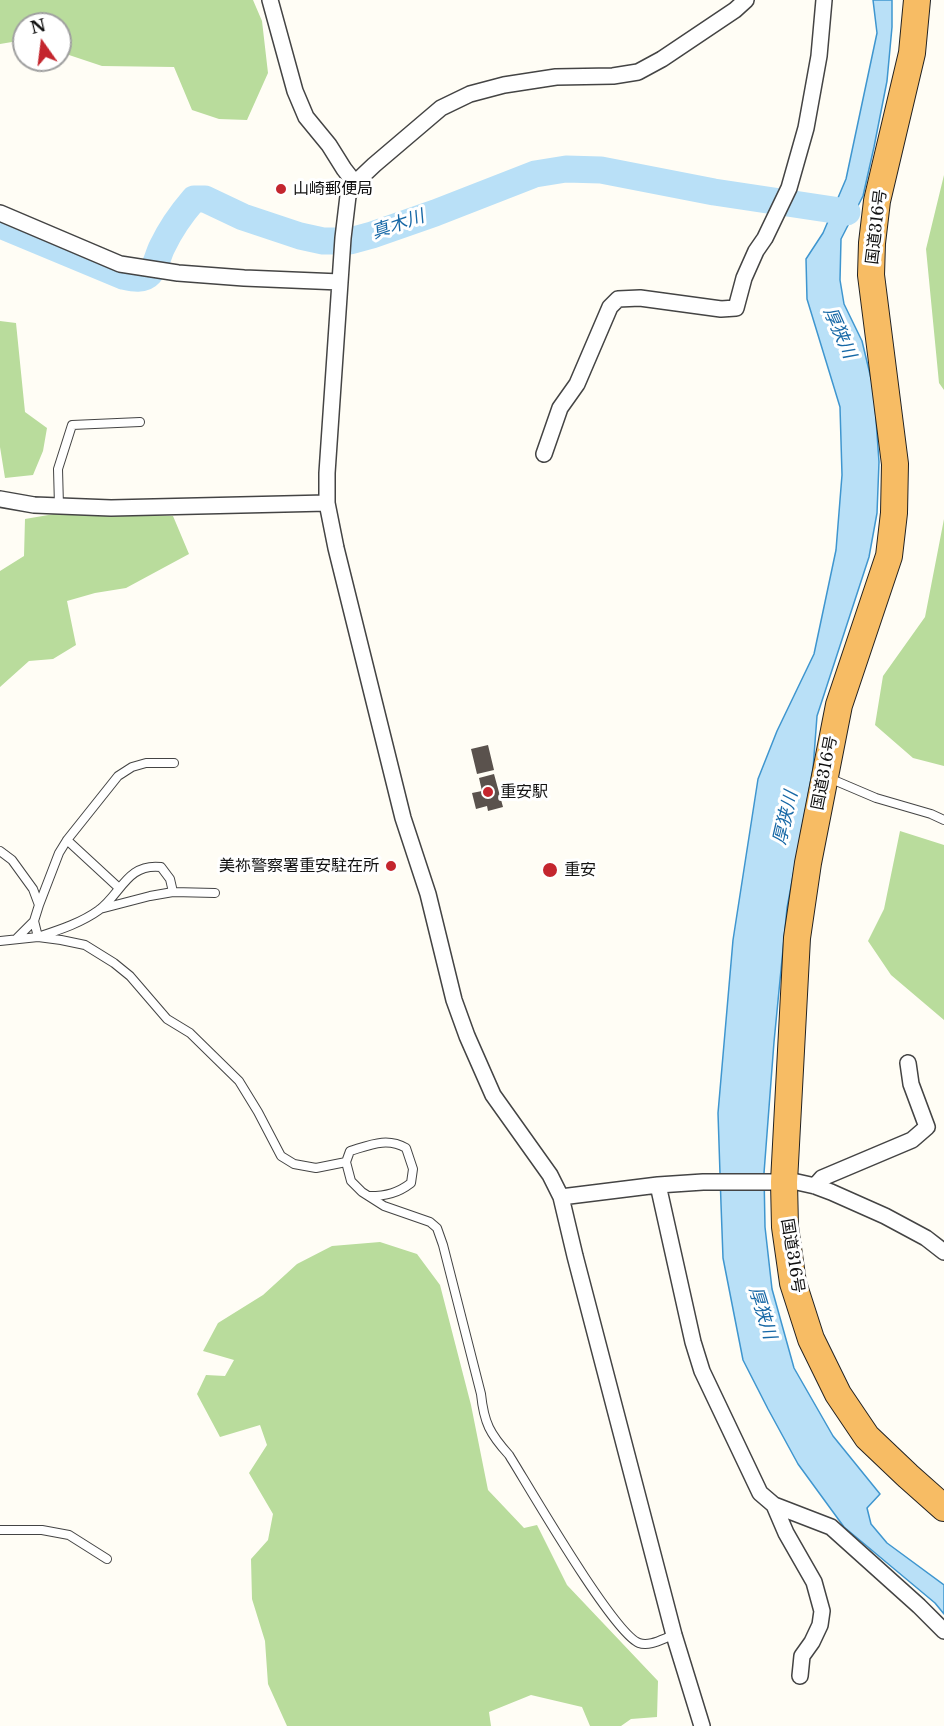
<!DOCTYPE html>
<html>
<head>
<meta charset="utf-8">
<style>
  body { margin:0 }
  #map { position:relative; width:944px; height:1726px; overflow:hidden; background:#fffdf5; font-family:"Libre Baskerville",serif }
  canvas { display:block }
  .north { position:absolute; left:12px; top:12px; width:60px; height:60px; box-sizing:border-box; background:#fff; border:2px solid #a0a0a0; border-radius:50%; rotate:346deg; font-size:16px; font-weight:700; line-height:24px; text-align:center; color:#111 }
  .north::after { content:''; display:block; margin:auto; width:21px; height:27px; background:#c4262e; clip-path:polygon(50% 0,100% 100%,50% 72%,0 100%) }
</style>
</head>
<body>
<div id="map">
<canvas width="944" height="1726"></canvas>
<div class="north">N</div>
</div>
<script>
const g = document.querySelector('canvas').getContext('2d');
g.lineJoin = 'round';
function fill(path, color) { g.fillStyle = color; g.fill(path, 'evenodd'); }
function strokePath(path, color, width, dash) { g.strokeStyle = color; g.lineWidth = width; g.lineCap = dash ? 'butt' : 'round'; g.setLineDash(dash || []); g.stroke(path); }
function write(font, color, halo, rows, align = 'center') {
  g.font = font + ' "Libre Baskerville","Noto Sans JP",serif'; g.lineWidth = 6; g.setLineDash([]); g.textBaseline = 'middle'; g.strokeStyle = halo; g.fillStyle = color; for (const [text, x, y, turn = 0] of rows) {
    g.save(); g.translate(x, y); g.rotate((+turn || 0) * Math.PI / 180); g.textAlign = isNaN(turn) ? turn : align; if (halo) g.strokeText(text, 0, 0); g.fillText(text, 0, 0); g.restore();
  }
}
fill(new Path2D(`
  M0 0H253L262 21 268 73 247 120 219 119 192 110 174 67 102 66 60 52V24H24V40L0 44Z
  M944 175V390L939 383 926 249Z
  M0 321 16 323 25 412 47 428 43 451 33 475 5 478 0 447Z
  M66 512 173 516 189 554 126 588 95 593 67 601 76 645 53 659 29 661 0 687V571L24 556 25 519Z
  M944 519V766L913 758 875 725 883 676 925 617Z
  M900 831 944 845V1020L891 975 868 941 884 909Z
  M380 1242 417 1254 440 1285 471 1405 488 1490 524 1528 537 1525 567 1585 658 1681 657 1717 631 1719 621 1726H590L582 1707 531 1695 489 1712 491 1726H287L268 1684 265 1641 252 1599 251 1559 268 1540 273 1514 249 1473 267 1445 260 1425 220 1437 197 1394 206 1375 225 1376 234 1360 203 1351 218 1323 263 1295 297 1264 332 1246Z`), '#b9dc9c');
const water = new Path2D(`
  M873 0H892V27L887 81 874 147 863 196 841 239 840 280 844 304 862 341 874 391 879 462 877 513 869 557 817 716 813 769 787 908 774 1042 764 1173 765 1227 772 1289 794 1368 833 1436 880 1494 867 1508 871 1524 887 1543 944 1585V1614L935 1603 844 1527 798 1464 768 1409 743 1360 723 1258 721 1204 718 1113 733 940 758 779 777 731 814 654 836 550 842 475 840 407 807 299 806 259 823 233 846 179 877 33Z`);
fill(water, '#b9e0f7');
strokePath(water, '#3f96cf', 1.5);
strokePath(new Path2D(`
  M0 225 123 276C132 278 143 281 150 273 156 267 158 255 162 247 170 230 181 214 194 199H205L243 217 300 236 323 241H350L372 235 435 213 535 174 566 169 601 170 714 192 847 212`), '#b9e0f7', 27);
fill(new Path2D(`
  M488 745 494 770 477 774 471 749Z
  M494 774 503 807 488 811 487 806 476 809 472 793 482 791 479 778Z`), '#5a524d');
const service = new Path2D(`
  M59 506 58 469 72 425 140 422
  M829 778 876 798 931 814 944 820
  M67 840 119 888
  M0 851 12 860 33 889 39 905 34 921 38 937C59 930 81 923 99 910 121 894 127 863 161 867L170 879 173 892
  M39 905 59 853 67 840 118 776 132 767 146 763H174
  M100 909 150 896 173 892 215 893
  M17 938 34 921
  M0 941 38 937 61 940 85 945 114 963 130 976 167 1019 190 1033 239 1081 258 1112 281 1156 294 1164 316 1168 346 1162 350 1151C370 1145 387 1137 406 1148L413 1169 411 1183C398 1193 386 1196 370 1196
  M346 1162 351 1181 362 1192 384 1206 430 1222 437 1228 443 1245 481 1394C484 1423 490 1434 509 1455 529 1487 613 1633 639 1643 650 1647 664 1638 674 1635
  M0 1530H42L69 1535 107 1559`);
const minor = new Path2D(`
  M270 0 295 91 306 117 329 145 344 169 355 183
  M0 213 120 264 178 273 244 278 340 282
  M544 454 560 408 577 384 610 307 618 299 640 298 721 309 736 308 744 278 756 251 765 238 789 188 806 128 819 56 824 0
  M0 499 34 505 111 508 327 503
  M658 1185 693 1342 702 1371 760 1493 774 1505 831 1527 919 1606 944 1631
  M815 1186 822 1178 912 1140 927 1127 911 1084 908 1063
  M561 1197 658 1185 703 1182H797L815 1186 831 1192 885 1216 926 1238 944 1252
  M774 1505 786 1533 814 1582 822 1611 820 1625 812 1642 802 1656 800 1676
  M702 1726 674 1635 575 1256 561 1197 550 1175 493 1095 467 1036 454 1000 428 894 403 818 336 548 327 503V473L343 238 348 196 355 183 374 165 441 108 470 94 504 85 556 77 613 76 638 72 662 59 735 10 746 0`);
const trunk = new Path2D(`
  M917 0 912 53 877 201 872 243 871 275 895 464 894 513 889 556 839 705 808 863 797 938 784 1182 785 1227 793 1283 811 1339 838 1394 867 1437 908 1476 944 1508`);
strokePath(service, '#444', 10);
strokePath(minor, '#444', 18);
strokePath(trunk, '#222', 28);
strokePath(service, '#fff', 8);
strokePath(minor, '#fff', 15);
strokePath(trunk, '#f7bc64', 26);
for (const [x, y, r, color] of [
  [281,189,6,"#c4262e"],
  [488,792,6,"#c4262e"],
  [391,866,6,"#c4262e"],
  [550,870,8,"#c4262e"]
]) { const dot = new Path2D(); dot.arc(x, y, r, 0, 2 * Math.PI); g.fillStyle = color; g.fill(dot); strokePath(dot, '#fff', 2); }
write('16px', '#111', '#fff', [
  ["山崎郵便局",293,189],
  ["重安駅",500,792],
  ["美祢警察署重安駐在所",379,866,"right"],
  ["重安",564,870]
], 'left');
write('16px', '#111', '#fff', [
  ["国道316号",877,227,-83],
  ["国道316号",825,773,-79],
  ["国道316号",792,1256,81]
]);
write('italic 18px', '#1768a6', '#fff', [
  ["真木川",398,225,-19],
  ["厚狭川",839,333,66],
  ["厚狭川",786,818,-77],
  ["厚狭川",762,1313,73]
]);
</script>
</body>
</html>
